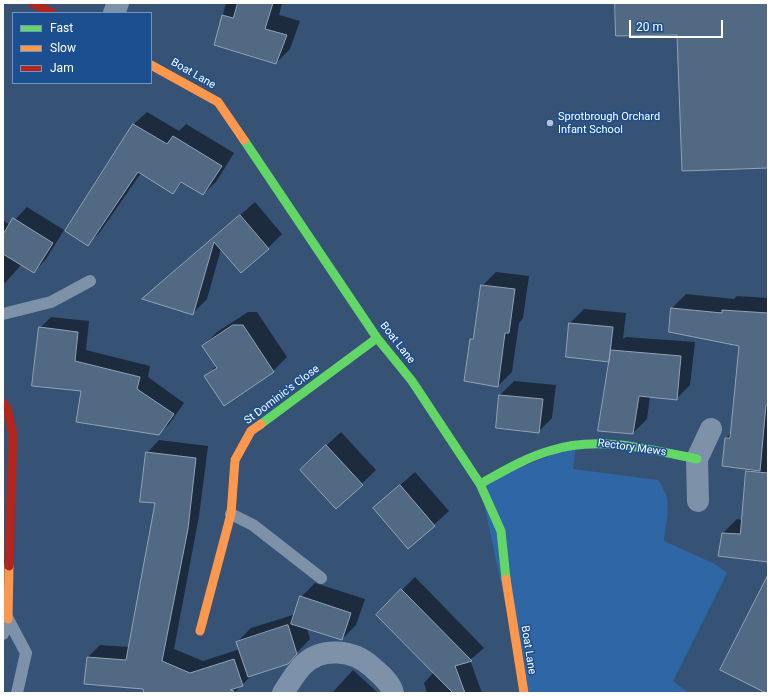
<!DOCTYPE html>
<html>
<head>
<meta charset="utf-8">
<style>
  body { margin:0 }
  #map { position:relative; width:771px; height:696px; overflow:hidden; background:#365274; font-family:Roboto,sans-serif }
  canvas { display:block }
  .frame { position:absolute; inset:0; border:4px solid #fff; pointer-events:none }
  .legend { position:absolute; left:12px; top:12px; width:140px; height:72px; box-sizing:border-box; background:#1b4f8f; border:1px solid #7695bc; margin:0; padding:5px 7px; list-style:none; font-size:12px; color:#fff }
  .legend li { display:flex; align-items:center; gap:8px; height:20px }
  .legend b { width:20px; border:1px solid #7695bc }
  .scale { position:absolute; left:629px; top:20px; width:94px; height:18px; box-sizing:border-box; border:2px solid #fff; border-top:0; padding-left:5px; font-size:12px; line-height:14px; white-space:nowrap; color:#fff; -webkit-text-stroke:3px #1b4f8f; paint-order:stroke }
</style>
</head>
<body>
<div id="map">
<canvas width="771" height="696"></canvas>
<div class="frame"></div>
<ul class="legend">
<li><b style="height:5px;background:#63d668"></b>Fast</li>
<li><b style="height:5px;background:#ff974d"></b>Slow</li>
<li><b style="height:5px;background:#b3261e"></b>Jam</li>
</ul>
<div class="scale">20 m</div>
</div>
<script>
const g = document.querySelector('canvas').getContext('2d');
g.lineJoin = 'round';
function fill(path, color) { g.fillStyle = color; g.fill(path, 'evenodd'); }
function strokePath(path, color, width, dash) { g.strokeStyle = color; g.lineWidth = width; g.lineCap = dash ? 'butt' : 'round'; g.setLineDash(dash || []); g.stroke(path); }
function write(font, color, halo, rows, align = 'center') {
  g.font = font + ' Roboto,sans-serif'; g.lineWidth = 3; g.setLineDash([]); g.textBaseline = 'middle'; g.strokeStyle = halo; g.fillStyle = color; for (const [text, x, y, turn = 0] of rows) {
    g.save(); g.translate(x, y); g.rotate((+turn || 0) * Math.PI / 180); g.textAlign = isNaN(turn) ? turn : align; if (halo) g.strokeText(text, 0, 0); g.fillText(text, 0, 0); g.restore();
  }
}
fill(new Path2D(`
  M576 445 573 469 658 480C674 503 666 515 664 541L715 564 727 573 673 681 689 693H524L480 484Z`), '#2f66a5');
fill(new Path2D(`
  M226 3H282L279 15 300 21 290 49 276 63 215 45Z
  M147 112 179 131 186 124 234 153 216 182 203 194 183 182 173 193 141 173 100 232 87 245 66 231 134 124Z
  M255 202 282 234 268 248 221 249 207 299 193 313 144 299Z
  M27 207 64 230 46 259 34 272 22 264 5 283 3 281V220L10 225Z
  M496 272 529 276 523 318 519 323 512 372 498 386 471 339 475 336 482 286Z
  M686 294 734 299 737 296 768 298V554L723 533 737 519 742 520 746 471 749 469 726 438 731 433 740 346 672 308Z
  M584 309 626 313 623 339 626 337 695 342 690 385 676 399 650 396 647 419 633 433 610 359 608 361 570 323Z
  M248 312H257L287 357 273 371 205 377 216 366 203 346 217 332Z
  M51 317 89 321 86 350 150 366 148 377 184 403 170 423 159 434 82 390 40 328Z
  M514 381 556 385 552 418 538 432 497 428 500 395Z
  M341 432 376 470 336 508 315 456Z
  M159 440 208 446 199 516 174 649 203 661 240 649 237 642 251 628 296 614 301 597 315 583 365 599 356 625 342 639 307 628 310 639 287 663 253 674 234 693H165L88 657 100 645 129 647 156 502 147 453Z
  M415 472 449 511 408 548 374 508Z
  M415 577 484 648 470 660 482 693H427L424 683 434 672 377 615Z
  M353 670 378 693H332Z`), '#0007');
const building = new Path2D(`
  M238 3H273L265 29 287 35 276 64 214 45 222 15 233 18Z
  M615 3H768V168L682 171 677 35 616 36Z
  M133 124 167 144 173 136 222 166 203 195 181 182 173 194 138 172 88 246 65 231Z
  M240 215 269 249 241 273 214 242 193 315 142 299Z
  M13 218 53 243 34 273 3 254V235Z
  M481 285 515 289 509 333H505L498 387 464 381 470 339H473Z
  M671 308 722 313V310L768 313V405H766L760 471 722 466 725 438H730L739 346 669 332Z
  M569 323 613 327 609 362 566 357Z
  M233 325H243L274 372 224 406 204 376 217 368 202 346Z
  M39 327 78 332 75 361 140 377 137 389 174 414 159 435 76 422 81 391 32 386Z
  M611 350 681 356 677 400 639 396 633 434 598 431Z
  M499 395 543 399 539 433 496 428Z
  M326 445 363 485 336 509 300 470Z
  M146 452 196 458 188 529 162 661 190 673 234 659 243 686 230 690 234 691 233 693H144L143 689 84 684 87 657 126 660 155 503 140 502Z
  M746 471 768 473V562L718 556 722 533 740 534Z
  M400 485 435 526 408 549 373 508Z
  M768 575V693H766L720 670Z
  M401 589 472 661 455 666 465 693H453L376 615Z
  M300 596 351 613 342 640 291 624Z
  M288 625 297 654 288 664 248 677 236 642Z`);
fill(building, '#526984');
strokePath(building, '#92a2b6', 1);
strokePath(new Path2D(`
  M3 314 51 302 90 281
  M231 514 253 525 321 578
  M8 619 26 653 17 693
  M3 634 8 619`), '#7d92a8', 12);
strokePath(new Path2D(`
  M114 13 118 3
  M698 501 697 459 711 429
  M283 693C289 684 295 673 303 665 322 646 354 650 372 667 380 674 391 683 393 693`), '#7d92a8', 22);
strokePath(new Path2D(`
  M244 140 377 338 412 381 480 484 501 531 506 579
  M261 424 377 338
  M480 484C502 472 525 458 549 451 598 435 648 449 697 459`), '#63d668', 9);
strokePath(new Path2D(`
  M151 65 218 102 244 140
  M506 579 524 693
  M8 619 9 566
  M200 631 231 514 235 460 251 431 261 424`), '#ff974d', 9);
strokePath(new Path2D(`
  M32 3 52 13
  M3 403 7 408 13 435 9 566`), '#b3261e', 9);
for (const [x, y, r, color] of [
  [550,123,4,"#b9c2ce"]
]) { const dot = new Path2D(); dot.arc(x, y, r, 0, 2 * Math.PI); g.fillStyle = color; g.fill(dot); strokePath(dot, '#1b4f8f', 1.5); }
write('11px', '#fff', '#1b4f8f', [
  ["Boat Lane",193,74,30],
  ["Boat Lane",397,343,52],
  ["St Dominic's Close",282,395,-37],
  ["Rectory Mews",632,448,8],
  ["Boat Lane",528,650,81]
]);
write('11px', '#fff', '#1b4f8f', [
  ["Sprotbrough Orchard",558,117],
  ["Infant School",558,130]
], 'left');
</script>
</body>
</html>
